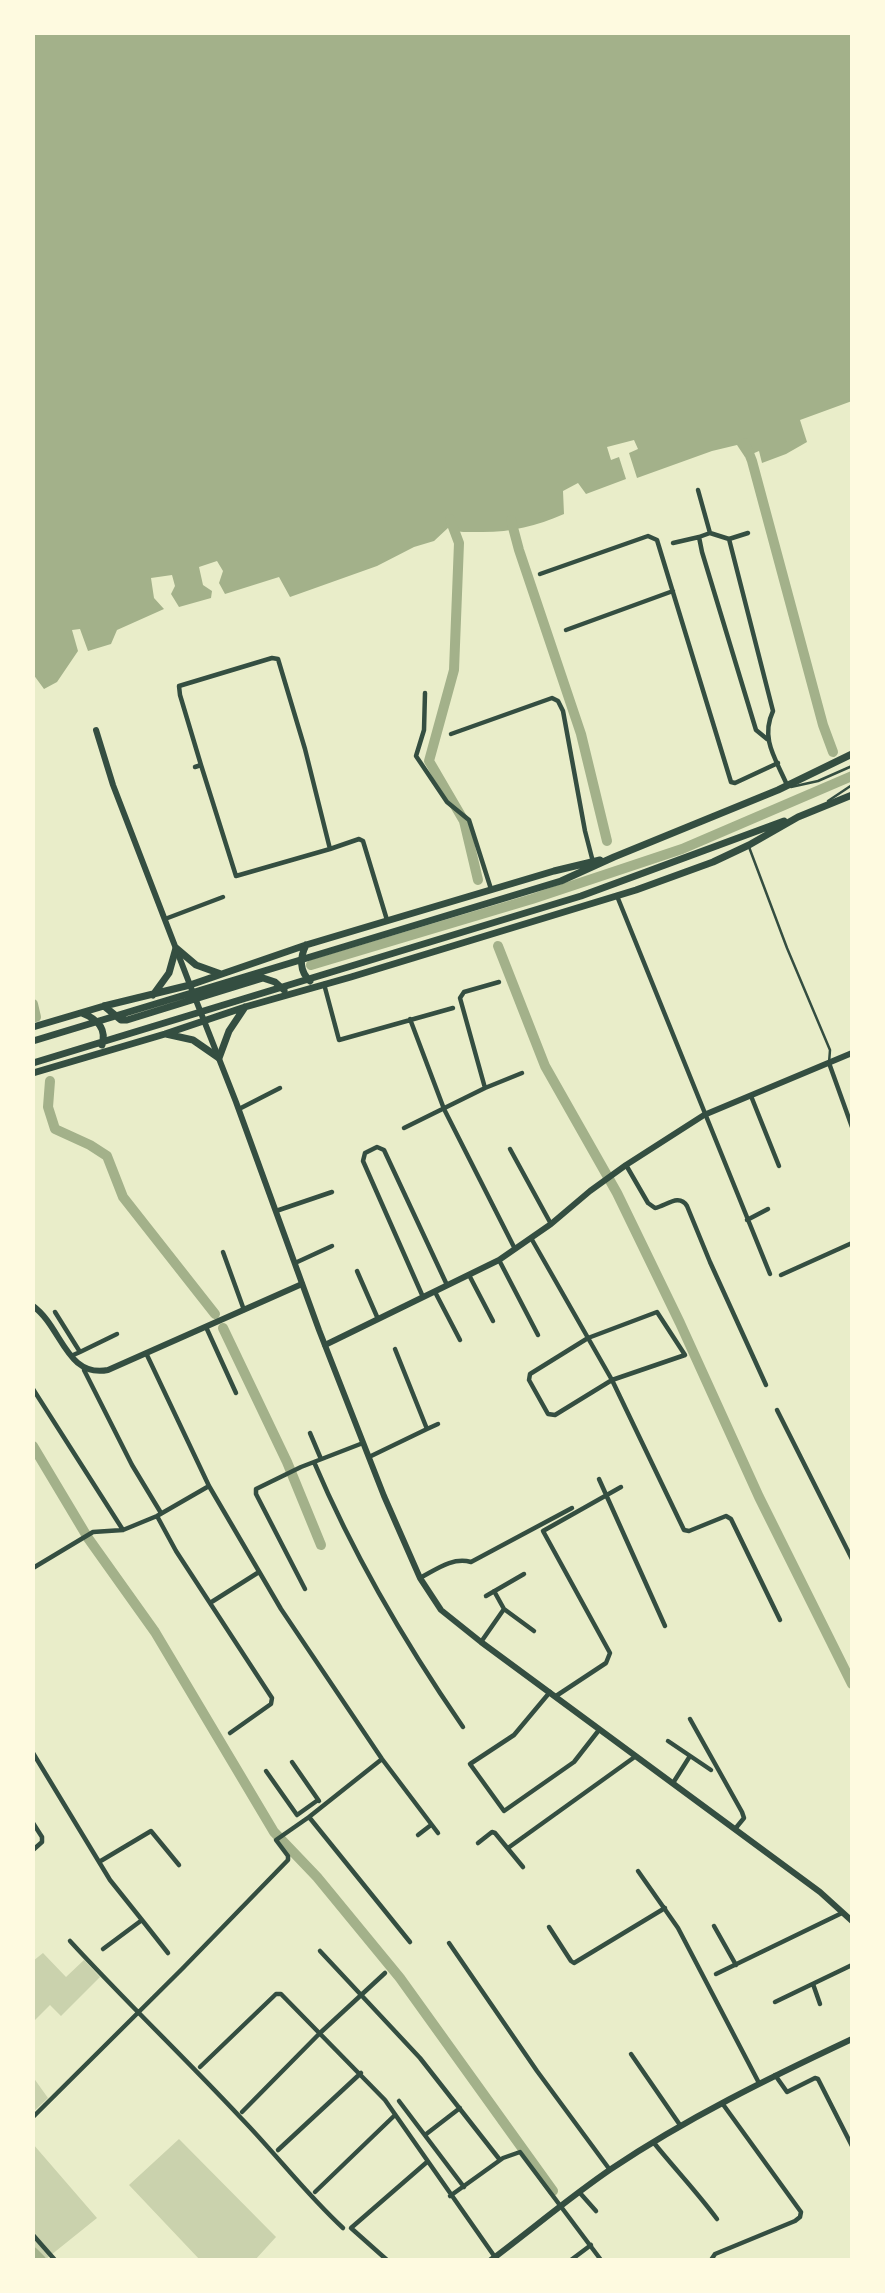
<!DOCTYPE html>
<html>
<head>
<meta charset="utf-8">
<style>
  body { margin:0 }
  #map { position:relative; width:885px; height:2293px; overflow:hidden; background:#e9edc9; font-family:Helvetica,sans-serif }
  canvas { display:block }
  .frame { position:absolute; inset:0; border:35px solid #fefae0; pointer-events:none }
</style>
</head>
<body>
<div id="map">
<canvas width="885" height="2293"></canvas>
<div class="frame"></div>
</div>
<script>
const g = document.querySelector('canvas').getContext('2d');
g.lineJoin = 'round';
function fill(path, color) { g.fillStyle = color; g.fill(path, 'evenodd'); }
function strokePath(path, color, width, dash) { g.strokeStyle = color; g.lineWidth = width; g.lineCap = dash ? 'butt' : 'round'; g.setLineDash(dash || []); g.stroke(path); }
fill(new Path2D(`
  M43 1953 66 1977 84 1960 100 1977 61 2016 50 2005 33 2022V1961Z
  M33 2077 48 2098 33 2112Z
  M179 2139 276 2237 255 2260H200L129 2185Z
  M33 2144 97 2218 46 2259 33 2246Z`), '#cad2ad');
fill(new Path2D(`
  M33 33H852V401L800 420 807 442 786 454 762 463 759 451 745 457 737 445 712 451 637 478 629 453 638 449 634 440 607 447 611 460 619 457 626 479 586 494 578 483 563 491 564 514C534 527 508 533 476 532 466 532 457 533 449 527L434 541 414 547 377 566 290 597 279 577 225 594 219 583 223 571 217 561 199 567 203 585 212 591 211 598 179 607 171 594 175 586 172 575 151 578 154 598 164 609 117 630 111 644 88 651 80 629 72 630 78 651 57 682 44 689 33 674Z`), '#a3b18a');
strokePath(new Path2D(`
  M745 443 752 461 823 725 833 752
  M450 519 459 543 454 670 429 761 464 821 478 880
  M511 520 519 550 581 734 607 841
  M498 946 545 1066 617 1193 680 1323 759 1497 852 1684
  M311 965 532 899 682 849 852 776
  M33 1004 36 1017
  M50 1081 48 1107 55 1129 90 1145 107 1156 123 1197 215 1314
  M223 1328 287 1462 321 1545
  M33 1446 88 1538 155 1632 274 1832 317 1877 400 1978 553 2191
  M33 2252 41 2260`), '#a3b18a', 10);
strokePath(new Path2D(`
  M791 787 818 781 852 766
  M828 801 852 785
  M749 847 787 948 830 1050 829 1063`), '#344e41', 2.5);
strokePath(new Path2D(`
  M698 490 710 533
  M729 539 748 533
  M673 543 699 537
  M540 574 648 536 657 540 731 782 735 783 778 763
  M566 630 673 591
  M425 693 424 730 416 756 447 802 469 820 491 889
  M451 734 552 698 558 701 563 711 585 831 593 862
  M767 739 756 730 702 552 699 537 710 533 729 539 773 711C760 739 776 759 787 785
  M201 765 236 876 330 849
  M195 767 201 765 180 695 179 686 272 658 278 659 305 749 330 849 359 839 363 841 387 920
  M617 896 770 1274
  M165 919 223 897
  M324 984 339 1040 453 1008
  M410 1019 444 1109 515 1249
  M829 1063 852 1127
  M485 1088 460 998 464 992 499 982
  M751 1096 779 1166
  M239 1109 280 1088
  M404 1128 485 1088 522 1073
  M510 1149 551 1224
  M626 1165 648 1203 655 1208C666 1206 679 1193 687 1206L710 1262 766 1385
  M276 1211 332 1192
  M747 1220 768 1209
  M531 1238 612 1380 684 1530 689 1531 726 1516 731 1519 780 1620
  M223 1252 244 1310
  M499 1260 538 1335
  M295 1263 332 1246
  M357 1271 378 1319
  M469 1275 493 1321
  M781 1275 852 1243
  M435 1292 460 1340
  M423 1297 363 1161 365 1153 377 1147 384 1150 447 1285
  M55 1312 80 1352 71 1356
  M657 1312 685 1355 612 1380 555 1415 548 1414 529 1380 530 1374 588 1338Z
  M206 1327 236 1393
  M80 1352 117 1334
  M146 1353 209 1486 281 1609 382 1759 438 1833
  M84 1370 132 1465 161 1513
  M33 1389 123 1530
  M777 1410 852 1559
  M427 1429 438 1424
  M310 1433 321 1459
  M369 1457 427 1429 395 1349
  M314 1462C354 1556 405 1643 463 1727
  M599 1479 665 1626
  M157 1516 176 1551 272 1698 271 1704 230 1733
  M33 1568 93 1532 123 1530 157 1516 209 1486
  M420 1578C437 1569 452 1557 471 1562L572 1508
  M305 1589 256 1494V1489L301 1467 363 1443
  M494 1591 504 1609 534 1631
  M486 1596 524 1574
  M210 1603 259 1572
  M481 1642 504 1609
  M550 1692 514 1735 470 1764 504 1811 574 1762 599 1730
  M556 1696 606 1663 610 1653 543 1531 621 1487
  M690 1719 742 1812 744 1818 735 1829
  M668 1741 711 1770
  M33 1753 110 1880 142 1920 103 1949
  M292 1762 319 1801
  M266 1771 297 1815 318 1800
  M673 1783 690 1756
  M309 1817 410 1942
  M33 1823 42 1837V1842L33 1850
  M418 1835 431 1825
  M478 1843 492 1832 495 1833 523 1867
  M508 1848 636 1756
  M99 1862 151 1831 179 1865
  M638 1871 678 1928 759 2083
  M142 1920 168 1953
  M714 1926 736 1965
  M549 1927 571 1961 574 1963 665 1908
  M70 1941C126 2002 185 2058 241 2118 276 2154 306 2194 343 2228
  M449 1943 537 2071 610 2170
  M320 1951 420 2058 500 2160
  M716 1974 842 1913
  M813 1984 820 2004
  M775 2002 852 1965
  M631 2054 680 2125
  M200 2067 276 1994H281L385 2100 497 2260
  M775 2075 787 2092 815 2078 818 2079 852 2146
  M399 2101 464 2187
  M242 2112 320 2033 385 1973
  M33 2117 182 1969 288 1860V1856L276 1840 309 1817 382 1759
  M425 2135 460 2108
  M654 2143C675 2169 697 2192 717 2219
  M278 2150 361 2073
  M315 2192 395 2115
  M580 2193 596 2211
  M450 2196 503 2158 520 2152 601 2260
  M33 2235 55 2260
  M387 2260 351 2228 427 2162
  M571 2260 591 2245
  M711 2260 715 2254 795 2221 800 2217 801 2212 722 2103`), '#344e41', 4.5);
strokePath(new Path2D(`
  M96 730 113 785 190 985
  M33 1306C62 1327 66 1378 108 1370L302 1284
  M325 1345 499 1260 551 1224 590 1191 626 1165 704 1115 852 1053
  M491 2260C531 2230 570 2197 611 2169 687 2118 769 2078 852 2039`), '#344e41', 6);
strokePath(new Path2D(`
  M190 985 236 1102 319 1330 384 1496 420 1578 441 1610 481 1642 820 1892 852 1921`), '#344e41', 6);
strokePath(new Path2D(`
  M306 945C300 957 299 971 310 981
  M153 995 169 973 176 948 196 965 221 974
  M104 1006 121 1020H127L263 978 275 982 284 990
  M82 1013C97 1019 107 1028 102 1045
  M33 1027 104 1006 190 985 306 945 554 871 600 860
  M166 1034 193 1040 219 1058 229 1031 245 1007
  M33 1041 561 881 614 857 778 790 852 754
  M33 1063 581 896 784 821
  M33 1073 165 1034 245 1007 351 977 636 890 713 862 749 845 798 817 852 795`), '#344e41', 7);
</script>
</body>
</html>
